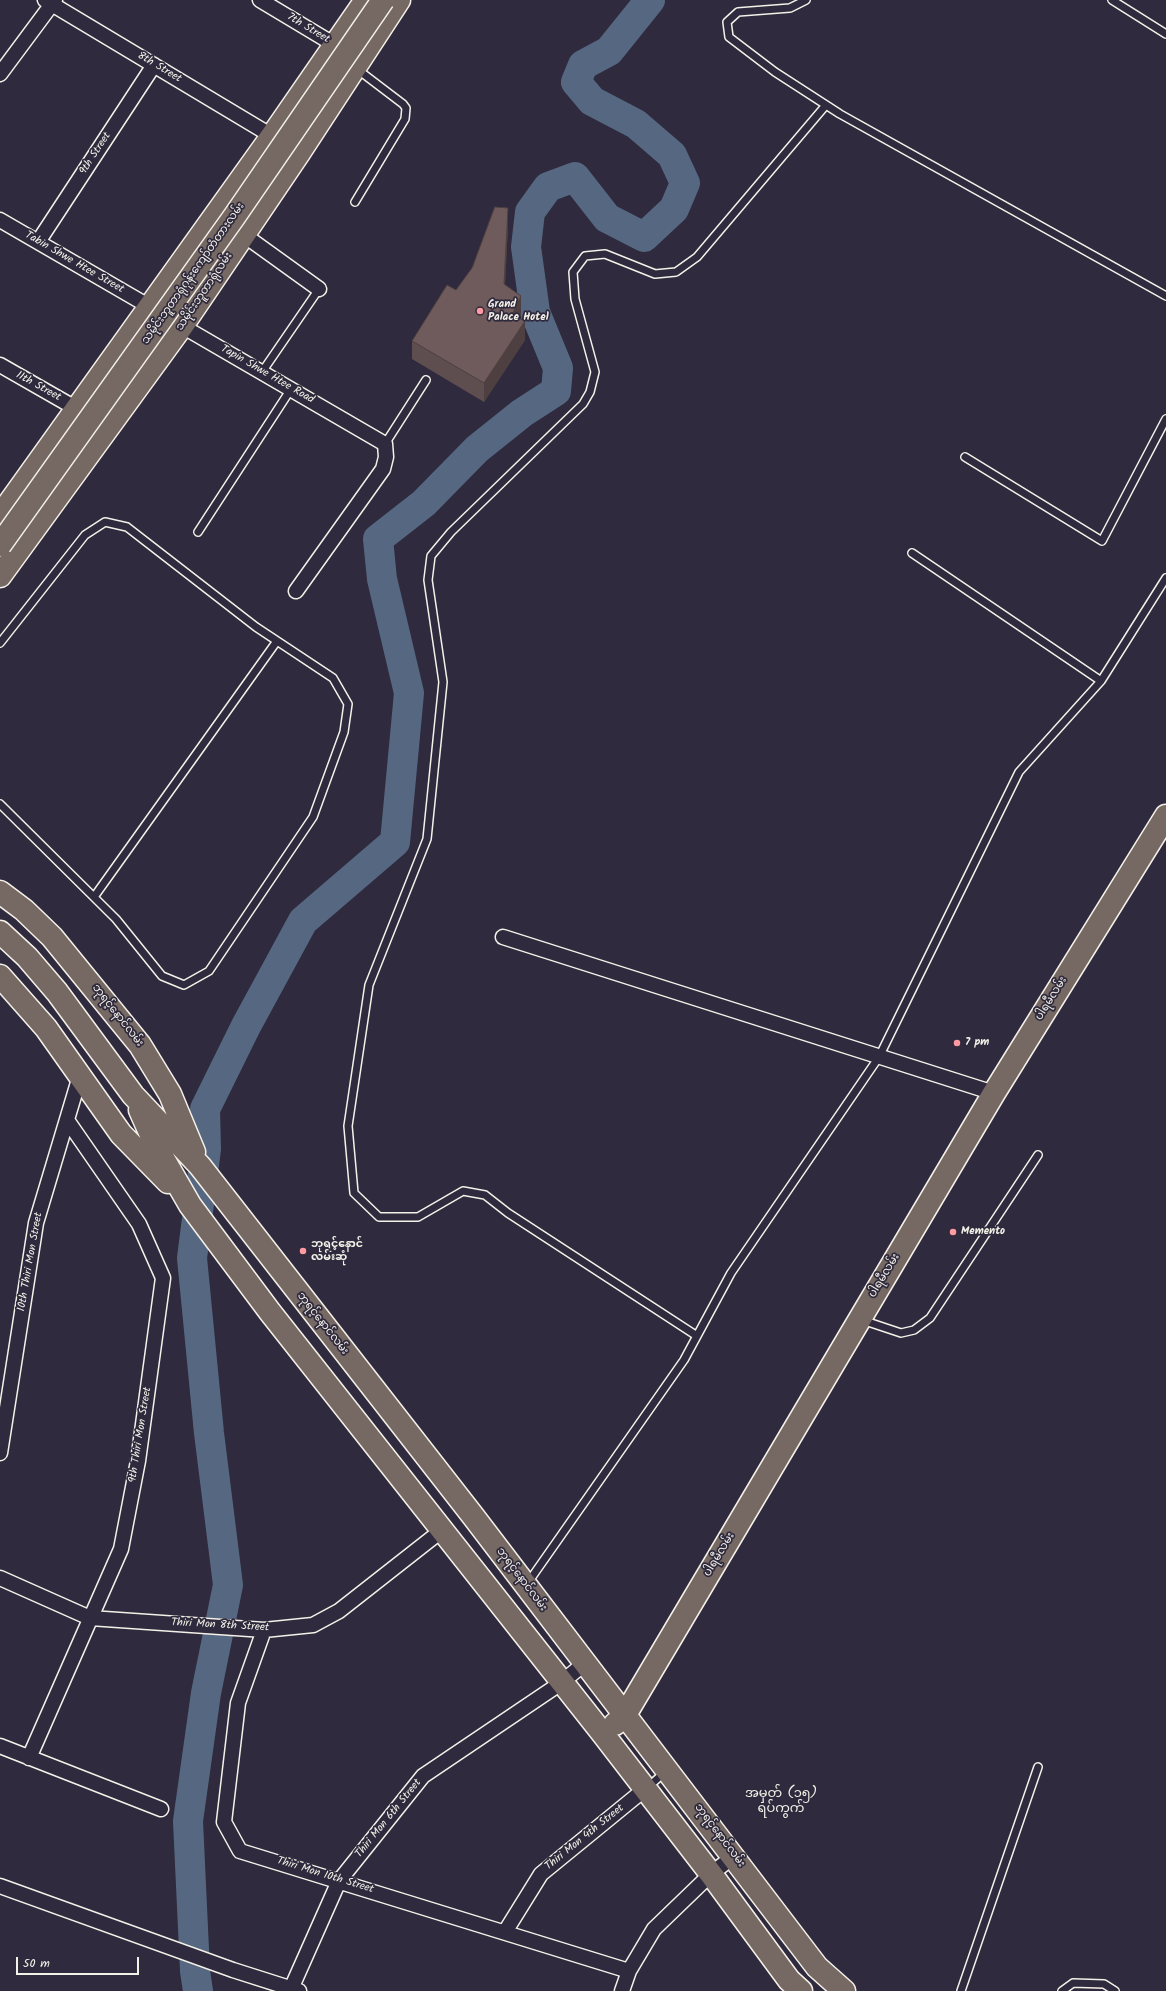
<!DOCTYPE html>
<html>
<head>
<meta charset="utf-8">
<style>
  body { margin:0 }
  #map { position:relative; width:1166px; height:1991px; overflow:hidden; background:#2f2a3d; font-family:Kalam,sans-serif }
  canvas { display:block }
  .scale { position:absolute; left:16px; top:1957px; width:123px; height:18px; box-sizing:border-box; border:2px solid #f4f1e8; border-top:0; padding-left:5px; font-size:12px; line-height:14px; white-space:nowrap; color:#f4f1e8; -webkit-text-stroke:3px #2f2a3d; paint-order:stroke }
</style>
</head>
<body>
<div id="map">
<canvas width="1166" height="1991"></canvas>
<div class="scale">50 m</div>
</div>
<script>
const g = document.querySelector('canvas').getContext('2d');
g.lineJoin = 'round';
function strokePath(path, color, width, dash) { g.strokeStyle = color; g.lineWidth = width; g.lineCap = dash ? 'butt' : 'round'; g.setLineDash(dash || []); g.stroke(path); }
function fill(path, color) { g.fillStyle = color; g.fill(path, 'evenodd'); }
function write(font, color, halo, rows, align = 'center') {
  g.font = font + ' Kalam,"Noto Sans Myanmar",sans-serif'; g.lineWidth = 3.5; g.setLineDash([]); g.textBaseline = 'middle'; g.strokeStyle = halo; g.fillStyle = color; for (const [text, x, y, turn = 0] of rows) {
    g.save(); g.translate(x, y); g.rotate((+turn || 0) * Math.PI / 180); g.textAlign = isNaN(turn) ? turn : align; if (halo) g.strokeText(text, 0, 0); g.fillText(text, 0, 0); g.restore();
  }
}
strokePath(new Path2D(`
  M198 1991 195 1971 188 1821 206 1693 228 1585 209 1433 192 1258 206 1149 205 1109 246 1026 303 921 395 842 409 693 382 579 378 539 424 503 477 449 522 413 556 391 558 368 535 312 526 247 530 212 548 187 575 177 607 218 644 237 674 209 685 183 672 155 636 124 592 101 576 82 583 65 609 51 650 0`), '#566881', 30);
const lane = new Path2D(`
  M806 0 790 8 738 12 727 22 729 37 775 72 840 114 1166 296
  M1112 0 1166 34
  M355 202 405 119 406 108 403 104 357 69
  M262 372 319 289
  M385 444 426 380
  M965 457 1102 541 1166 419
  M198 532 291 389
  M912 553 1101 681
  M0 643 85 535 105 522 127 527 256 627 333 678 348 704 344 732 313 817 209 971 184 985 162 976 116 919 0 804
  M94 897 277 641
  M862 1320 901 1333 914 1330 930 1318 1038 1155
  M697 1336 508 1213 485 1195 463 1191 418 1217H379L354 1193 348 1126 369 985 427 839 443 682 428 580 431 556 451 532 583 404 590 392 595 372 575 299 573 272 585 256 605 254 655 274 676 272 697 257 826 105
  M527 1584 684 1360 731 1273 879 1057 1019 772 1101 681 1166 578
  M647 1788 666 1771
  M961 1991 1038 1767
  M1062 1991 1073 1983 1104 1984 1115 1991`);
const street = new Path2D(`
  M45 0 272 136
  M260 0 335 45
  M0 74 55 0
  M0 220 157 311
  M244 235 319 289
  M38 242 154 65
  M175 322 385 444 386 457 383 469 296 591
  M0 365 77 409
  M503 937 994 1093
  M0 1453 36 1223 80 1076
  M0 1578 90 1618 264 1630 313 1625 339 1611 441 1531
  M264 1630 238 1703 224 1822 240 1851 629 1971
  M0 1746 161 1809
  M29 1758 121 1549 138 1461 163 1278 139 1224 67 1120
  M0 1886 233 1970 299 1991
  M505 1932 541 1874 645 1789
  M291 1989 339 1881 423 1776 561 1683 585 1663
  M622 1991 629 1971 654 1929 711 1874 734 1856`);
const primary = new Path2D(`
  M0 516 272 136 366 0
  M0 576 182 326 299 153 399 0
  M0 892 24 910 52 937 140 1045 170 1094 194 1152
  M0 932 27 957 57 992 133 1095 200 1166 473 1516 817 1967 844 1991
  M0 976 46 1028 121 1134 168 1182
  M140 1110 156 1146 190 1205 270 1312 603 1734 711 1874 789 1980 801 1991
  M615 1724 625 1715 994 1093 1166 816`);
strokePath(lane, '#f4f1e8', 10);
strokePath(street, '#f4f1e8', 17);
strokePath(primary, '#f4f1e8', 25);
strokePath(lane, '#2f2a3d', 7);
strokePath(street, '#2f2a3d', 14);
strokePath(primary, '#766964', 22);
const primaryBridge = new Path2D(`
  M0 545 234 217 383 0`);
strokePath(primaryBridge, '#f4f1e8', 25, []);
strokePath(primaryBridge, '#766964', 22);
fill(new Path2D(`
  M508 226 505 285 521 314 519 318 525 340 484 402 412 359V341L456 290 472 268Z`), '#5f4e4f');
fill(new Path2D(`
  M508 208V226L504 302V284Z
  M521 296V314L512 333V315Z
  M525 321V340L484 402V383Z`), '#4e4040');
const building = new Path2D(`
  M495 207 508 208 504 284 521 296 512 315 525 321 484 383 412 341 447 285 456 290 472 268Z`);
fill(building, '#6f5b5c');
strokePath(building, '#4e4040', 1);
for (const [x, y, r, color] of [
  [480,311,4,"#ff9aa2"],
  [957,1043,4,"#ff9aa2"],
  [953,1232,4,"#ff9aa2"],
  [303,1251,4,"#ff9aa2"]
]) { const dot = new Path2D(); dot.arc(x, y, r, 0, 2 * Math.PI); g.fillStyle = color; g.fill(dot); strokePath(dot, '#2f2a3d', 1.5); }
write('11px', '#f4f1e8', '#2f2a3d', [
  ["7th Street",308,29,31],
  ["8th Street",159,68,31],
  ["9th Street",96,154,-57],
  ["Tabin Shwe Htee Street",74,263,30],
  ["သမိုင်းဘူတာရုံဂုန်းကျော်တံတားလမ်း",194,274,-55],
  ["သမိုင်းဘူတာရုံလမ်း",205,292,-56],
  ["Tapin Shwe Htee Road",267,375,30],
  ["11th Street",38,387,29],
  ["ပါရမီလမ်း",1052,999,-58],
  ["ဘုရင့်နောင်လမ်း",117,1016,52],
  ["10th Thiri Mon Street",31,1262,-80],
  ["ပါရမီလမ်း",885,1276,-59],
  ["ဘုရင့်နောင်လမ်း",322,1324,52],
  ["9th Thiri Mon Street",141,1435,-81],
  ["ပါရမီလမ်း",720,1555,-59],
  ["ဘုရင့်နောင်လမ်း",521,1580,53],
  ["Thiri Mon 8th Street",220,1626,3],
  ["Thiri Mon 6th Street",389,1819,-51],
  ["ဘုရင့်နောင်လမ်း",719,1836,53],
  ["Thiri Mon 4th Street",585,1838,-39],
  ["Thiri Mon 10th Street",325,1876,17]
]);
write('bold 11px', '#f4f1e8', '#2f2a3d', [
  ["Grand",488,305],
  ["Palace Hotel",488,318],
  ["7 pm",965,1043],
  ["Memento",961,1232],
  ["ဘုရင့်နောင်",311,1245],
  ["လမ်းဆုံ",311,1258]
], 'left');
write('13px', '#f4f1e8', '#2f2a3d', [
  ["အမှတ် (၁၅)",781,1795],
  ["ရပ်ကွက်",781,1810]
]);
</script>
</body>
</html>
